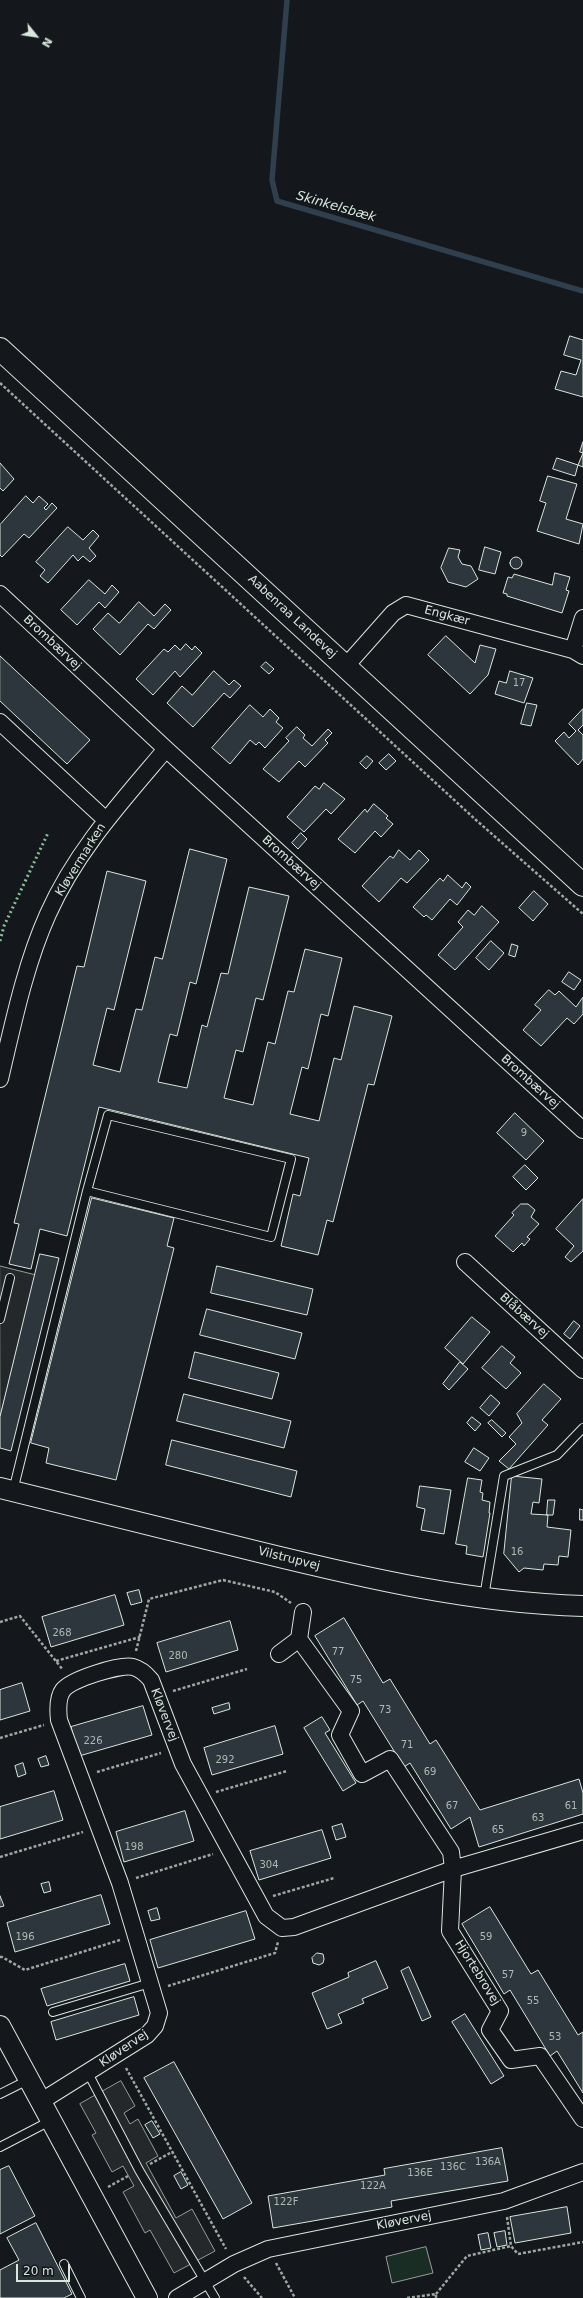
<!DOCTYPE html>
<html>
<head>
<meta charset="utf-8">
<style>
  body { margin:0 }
  #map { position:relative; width:583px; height:2298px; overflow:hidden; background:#14181c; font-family:"DejaVu Sans",sans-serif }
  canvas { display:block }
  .north { position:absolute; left:16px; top:16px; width:40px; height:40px; -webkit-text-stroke:3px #14181c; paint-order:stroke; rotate:120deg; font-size:11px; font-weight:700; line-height:16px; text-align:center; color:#d8e6dc }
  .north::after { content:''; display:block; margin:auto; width:14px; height:18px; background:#d8e6dc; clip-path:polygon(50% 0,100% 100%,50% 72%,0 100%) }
  .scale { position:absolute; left:16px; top:2264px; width:54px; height:18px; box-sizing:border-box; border:2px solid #d8e6dc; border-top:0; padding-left:5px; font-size:12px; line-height:14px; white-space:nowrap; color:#d8e6dc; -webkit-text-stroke:3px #14181c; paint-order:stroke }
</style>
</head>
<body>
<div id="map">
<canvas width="583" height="2298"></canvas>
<div class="north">N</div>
<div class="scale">20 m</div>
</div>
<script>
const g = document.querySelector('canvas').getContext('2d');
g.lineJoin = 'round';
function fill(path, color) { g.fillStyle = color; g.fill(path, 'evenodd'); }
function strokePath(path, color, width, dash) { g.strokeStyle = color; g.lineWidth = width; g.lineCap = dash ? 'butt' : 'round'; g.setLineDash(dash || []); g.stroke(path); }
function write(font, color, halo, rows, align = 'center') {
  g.font = font + ' "DejaVu Sans",sans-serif'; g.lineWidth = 3; g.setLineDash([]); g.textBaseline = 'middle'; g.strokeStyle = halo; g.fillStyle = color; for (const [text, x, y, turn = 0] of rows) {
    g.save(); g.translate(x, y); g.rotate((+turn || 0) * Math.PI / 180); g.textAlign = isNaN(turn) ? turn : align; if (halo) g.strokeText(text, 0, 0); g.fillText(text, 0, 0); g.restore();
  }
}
const green = new Path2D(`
  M426 2247 433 2273 392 2283 386 2257Z`);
fill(green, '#1a2d24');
strokePath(green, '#939e99', 1);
const parking = new Path2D(`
  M0 1266 36 1275 0 1417Z
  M121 2081 135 2106 124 2113 130 2124 138 2119 158 2156 146 2163 176 2218 192 2209 215 2251 174 2273 150 2230 145 2233 123 2192 134 2186 123 2166 112 2172 92 2135 96 2133 80 2104Z`);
fill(parking, '#24282b');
strokePath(parking, '#939e99', 1);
strokePath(new Path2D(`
  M287 0 272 180 277 201 583 291`), '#2f3f4d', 5.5);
const building = new Path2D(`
  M570 336 583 340V397L555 389 561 371 576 375 581 360 564 355Z
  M583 442V467L578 465 583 453 580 452Z
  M557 458 578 465 575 476 553 469Z
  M0 463 14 479 3 491 0 488Z
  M548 476 577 484 566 519 583 524 579 544 537 531 546 503 540 501Z
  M26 496 33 503 39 496 48 504 44 508 46 510 52 503 57 508 29 538 24 534 2 557 0 555V525Z
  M68 527 83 540 93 530 99 536 89 548 96 556 90 562 83 556 78 561 73 555 48 583 40 576 45 570 36 562Z
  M485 547 501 552 495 574 479 570Z
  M449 548 460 550 458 557 462 564 471 566 478 579 466 587 448 582 441 568Z
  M510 563a6 6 0 1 1 12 0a6 6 0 1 1-12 0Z
  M555 573 570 577 566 590 569 591 562 613 507 596V594L503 593 508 577 512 578 514 574 552 585Z
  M89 580 105 594 112 585 119 592 105 608 99 602 77 625 61 610Z
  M139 602 154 616 165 604 171 610 154 629 148 624 120 655 93 629 108 613 119 623Z
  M446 636 475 663 480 645 496 649 488 675 470 694 428 655Z
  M186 644 192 650 195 646 202 653 180 677 175 671 153 695 136 679 164 649 168 652 175 645 180 650Z
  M0 656 90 740 67 764 0 701Z
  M266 662 274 669 269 674 261 667Z
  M214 671 229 685 234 680 241 686 230 698 224 693 193 727 167 703 182 686 192 695Z
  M510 671 533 678 524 703 495 694 499 681 506 683Z
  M527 703 537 705 531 726 521 724Z
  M250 705 263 717 270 709 279 718 276 722 283 728 265 748 259 742 256 745 250 740 230 764 212 748Z
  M583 709V725L578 730 583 735V759L578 765 555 741 564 732 569 738 576 731 569 724Z
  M297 727 305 735 303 738 312 746 328 729 332 733 325 740 328 743 305 767 299 761 279 782 263 769 289 741 286 738Z
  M389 754 396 761 386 770 379 763Z
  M367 756 373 761 366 769 360 763Z
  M324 783 345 799 331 814 326 809 304 832 287 817 315 786 319 789Z
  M374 804 388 816 386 818 393 824 381 837 375 831 355 853 338 839 365 809 367 812Z
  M301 833 307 839 298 849 292 843Z
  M190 849 227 859 196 984 190 982 177 1036 170 1034 158 1082 187 1088 202 1025 207 1027 221 973 228 974 249 887 289 896 263 1000 256 998 243 1052 236 1050 224 1098 253 1105 268 1042 275 1044 288 991 294 992 305 949 342 958 328 1016 321 1014 308 1069 302 1067 290 1114 319 1121 334 1058 341 1060 354 1006 392 1016 374 1085 368 1084 333 1222 327 1220 318 1255 281 1246 293 1194 300 1196 309 1158 99 1107 67 1236 40 1229 31 1269 9 1264 19 1224 14 1223 77 966 84 967 107 871 146 881 114 1010 107 1008 93 1065 120 1072 136 1009 142 1010 155 957 162 959Z
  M399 850 410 860 419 850 429 860 407 883 401 878 379 902 362 886 390 856 393 858Z
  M448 875 462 888 466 882 471 887 457 905 450 899 432 920 426 915 424 917 413 907 440 878 443 881Z
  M534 891 548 904 533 921 519 908Z
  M482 906 499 922 455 970 438 955 463 927 458 922 468 910 474 915Z
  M491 941 504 953 489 970 476 958Z
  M512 944 518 946 515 957 509 955Z
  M569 972 581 980 574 990 562 982Z
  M549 990 555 995 559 991 576 1007 583 997V1014L574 1024 567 1018 541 1046 523 1030 541 1010 535 1005Z
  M515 1113 544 1141 526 1160 497 1133Z
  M525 1165 538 1178 526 1190 513 1177Z
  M92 1198 174 1218 167 1246 174 1248 116 1480 46 1463 49 1448 31 1443Z
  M583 1199V1251L571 1262 565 1257 574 1246 556 1229Z
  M521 1204H528L535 1210 531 1217 539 1224 527 1237 530 1239 524 1246 522 1243 513 1252 495 1236 514 1215 512 1213Z
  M40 1254 59 1258 11 1451 0 1448V1417Z
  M217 1266 313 1289 307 1315 211 1293Z
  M207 1309 302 1333 295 1359 200 1335Z
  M472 1317 490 1332 463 1364 445 1348Z
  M574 1321 580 1326 570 1339 564 1334Z
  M502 1346 515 1357 510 1363 521 1373 506 1389 482 1368Z
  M195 1352 279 1373 272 1399 189 1378Z
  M460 1362 468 1369 449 1390 443 1384Z
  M544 1384 561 1399 542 1420 548 1425 509 1469 499 1461 516 1444 509 1437 522 1423 517 1414Z
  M184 1394 291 1421 284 1448 177 1421Z
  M491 1395 500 1403 489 1416 480 1408Z
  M472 1417 481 1424 475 1431 467 1423Z
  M492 1420 506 1433 502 1437 488 1423Z
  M172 1440 297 1471 291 1497 166 1465Z
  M474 1448 489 1458 480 1471 465 1462Z
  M512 1476 542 1479 539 1503 533 1502 531 1514 548 1515 547 1527 571 1530 568 1557 559 1556 558 1565 544 1564 543 1570 524 1568 519 1572 504 1554Z
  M468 1478 482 1480 480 1492 483 1493 482 1500 490 1502 489 1513H490L483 1557 466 1554 467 1546 456 1544Z
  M420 1486 451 1490 444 1534 421 1530 425 1509 417 1507Z
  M548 1500H555L553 1515H547Z
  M580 1509 583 1510V1520H580Z
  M139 1590 142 1602 131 1605 127 1593Z
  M115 1595 124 1625 51 1647 42 1617Z
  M344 1618 383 1683 390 1679 430 1744 436 1740 480 1810 579 1779 583 1793V1814L479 1847 470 1817 451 1829 410 1763 404 1767 363 1701 357 1705 315 1636Z
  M230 1621 238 1650 166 1672 157 1643Z
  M22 1683 30 1711 0 1720V1690Z
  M229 1703 230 1709 214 1714 212 1708Z
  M143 1706 152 1735 79 1756 71 1727Z
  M322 1717 330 1730 325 1733 356 1783 343 1791 304 1728Z
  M275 1726 283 1754 212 1775 204 1748Z
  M46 1756 49 1765 41 1767 38 1759Z
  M23 1763 26 1774 18 1777 15 1766Z
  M54 1791 63 1820 0 1839V1807Z
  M185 1811 194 1841 124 1862 116 1832Z
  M342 1824 346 1837 336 1840 332 1827Z
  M322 1830 331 1858 259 1880 250 1851Z
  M49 1882 51 1891 44 1893 41 1884Z
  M101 1895 110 1924 15 1952 7 1923Z
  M0 1896 4 1906 0 1907Z
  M490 1907 531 1974 538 1970 578 2035 583 2032V2093L557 2051 550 2056 510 1990 504 1994 462 1924Z
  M157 1908 160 1919 151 1921 148 1911Z
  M246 1911 255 1939 158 1968 150 1940Z
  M317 1953 323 1954 324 1959 323 1963 319 1965 313 1963 312 1958Z
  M376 1961 388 1988 362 1999 364 2003 338 2014 342 2023 327 2029 312 1993 349 1977 348 1973Z
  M125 1964 130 1981 47 2006 41 1989Z
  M409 1967 431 2017 422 2021 401 1971Z
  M134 1997 139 2015 56 2040 51 2022Z
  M465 2014 504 2076 491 2084 452 2022Z
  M174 2062 252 2203 223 2219 144 2078Z
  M152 2121 160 2134 153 2138 145 2125Z
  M502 2148 508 2181 391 2201 392 2207 273 2228 268 2196 385 2175 384 2169Z
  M9 2166 35 2216 0 2234V2170Z
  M181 2172 188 2185 181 2189 174 2176Z
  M567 2207 571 2233 515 2243 510 2217Z
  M36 2223 72 2294 64 2298H0V2270L19 2260 7 2238Z
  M505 2231 507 2245 497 2247 494 2233Z
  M488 2233 491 2248 481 2250 478 2235Z`);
fill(building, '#2c363c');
strokePath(building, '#d8e6dc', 1);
const service = new Path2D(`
  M0 1319 10 1278
  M13 1491 87 1191 108 1115 291 1159 271 1237 87 1191
  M484 1597 504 1476 557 1455 583 1428
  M53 2012 150 1983
  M88 2073 139 2170 215 2298
  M0 2094 28 2080
  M0 2147 50 2121
  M64 2264 81 2298`);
const minor = new Path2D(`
  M0 594 166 749 583 1130
  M573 650 583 618
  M346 666 393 613 406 605 573 650 583 656
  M0 722 106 820
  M0 1079C13 1024 25 965 48 914 76 851 122 801 166 749
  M465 1262 583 1370
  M303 1612 299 1639 351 1711 340 1735 362 1774 390 1759 451 1852 453 1869 450 1931 500 2011 490 2030 511 2060 540 2056 583 2119
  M279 1654 299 1639
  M40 2102 147 2035 155 2026 159 2013 120 1883 59 1720C58 1711 57 1698 63 1690 72 1679 120 1664 133 1667 141 1669 146 1674 151 1680L183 1764 266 1916 282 1928 294 1927 453 1869 583 1831
  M177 2298 234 2264 268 2249 504 2201 583 2172`);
const tertiary = new Path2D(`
  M0 1488C86 1509 172 1531 259 1552 365 1578 473 1603 583 1606
  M0 2026 147 2298`);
const secondary = new Path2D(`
  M0 349 583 885`);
strokePath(service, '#d8e6dc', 10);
strokePath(minor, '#d8e6dc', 18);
strokePath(tertiary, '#d8e6dc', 22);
strokePath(secondary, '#d8e6dc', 24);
strokePath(new Path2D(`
  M0 383 476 820 583 914
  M0 1622 20 1616 63 1670
  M136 1651 149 1599 223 1580 275 1592 291 1603
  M56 1661 140 1637
  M173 1691 247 1669
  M0 1738 44 1725
  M97 1772 161 1753
  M216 1792 287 1771
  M0 1857 83 1832
  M136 1878 213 1854
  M273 1896 334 1878
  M0 1957H2L25 1970 120 1940
  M168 1986 275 1953 278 1942
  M126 2068 226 2249
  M150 2164 172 2152
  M108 2187 128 2176
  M507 2217 511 2246 518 2254 583 2242
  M276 2263 295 2298
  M244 2277 262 2298
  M436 2294 467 2256 511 2246
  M407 2298 436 2294V2298`), '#9da8a2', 2.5, [3, 2]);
strokePath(service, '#14181c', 8);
strokePath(minor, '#14181c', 16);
strokePath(tertiary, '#14181c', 20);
strokePath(secondary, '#14181c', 22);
strokePath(new Path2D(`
  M0 941 4 926 48 833`), '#8ac095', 3, [2, 3]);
write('10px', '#adbab4', null, [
  ["17",519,683],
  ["9",524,1133],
  ["16",517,1552],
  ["268",62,1633],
  ["77",338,1652],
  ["280",178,1656],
  ["75",356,1680],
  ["73",385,1710],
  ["226",93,1741],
  ["71",407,1745],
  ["292",225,1760],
  ["69",430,1772],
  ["67",452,1806],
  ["61",571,1806],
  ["63",538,1818],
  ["65",498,1830],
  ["198",134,1847],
  ["304",269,1865],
  ["196",25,1937],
  ["59",486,1937],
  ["57",508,1975],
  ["55",533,2001],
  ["53",555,2037],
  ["136A",488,2162],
  ["136C",453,2167],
  ["136E",420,2173],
  ["122A",373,2186],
  ["122F",286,2202]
]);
write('12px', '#d8e6dc', '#14181c', [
  ["Engkær",447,616,15],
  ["Aabenraa Landevej",292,617,43],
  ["Brombærvej",52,643,43],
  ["Kløvermarken",81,860,-58],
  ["Brombærvej",291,863,42],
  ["Brombærvej",530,1082,42],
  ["Blåbærvej",524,1316,42],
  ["Vilstrupvej",289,1559,14],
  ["Kløvervej",164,1715,69],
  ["Hjortebrovej",477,1973,58],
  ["Kløvervej",124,2049,-34],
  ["Kløvervej",404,2221,-11]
]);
write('italic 13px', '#d8e6dc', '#14181c', [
  ["Skinkelsbæk",336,207,16]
]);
</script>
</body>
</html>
